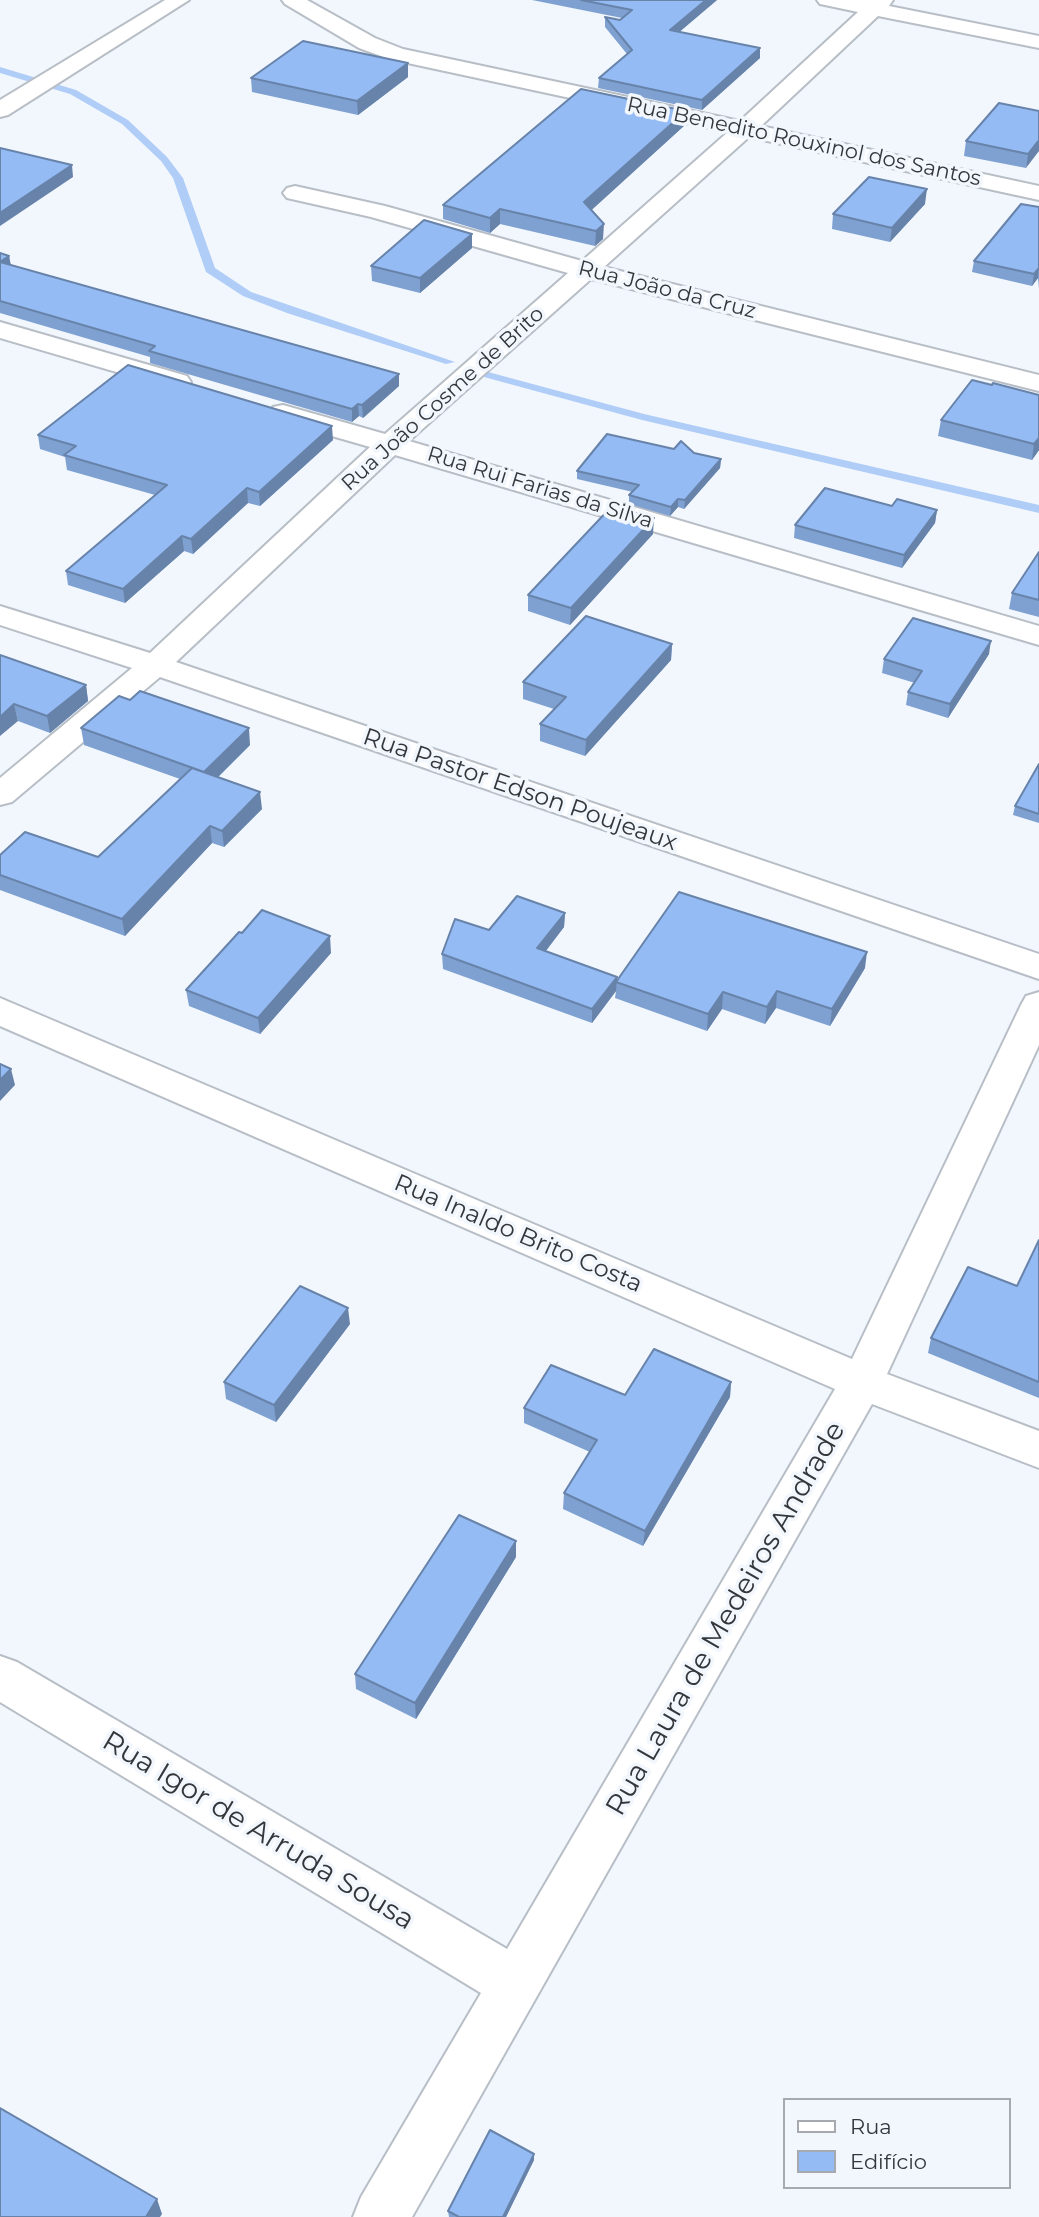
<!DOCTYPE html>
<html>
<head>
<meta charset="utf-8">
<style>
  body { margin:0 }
  #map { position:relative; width:1039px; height:2217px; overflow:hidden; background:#f2f7fe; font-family:Montserrat,sans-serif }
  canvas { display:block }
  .legend { position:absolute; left:783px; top:2098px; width:228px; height:91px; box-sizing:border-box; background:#f2f7fe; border:2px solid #a6aab0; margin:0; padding:9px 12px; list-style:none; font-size:21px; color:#34373a }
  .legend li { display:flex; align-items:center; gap:14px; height:35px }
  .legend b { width:35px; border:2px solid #a6aab0 }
</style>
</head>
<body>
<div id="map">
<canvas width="1039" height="2217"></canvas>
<ul class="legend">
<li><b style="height:9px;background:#fff"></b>Rua</li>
<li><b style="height:19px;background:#94bbf3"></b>Edifício</li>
</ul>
</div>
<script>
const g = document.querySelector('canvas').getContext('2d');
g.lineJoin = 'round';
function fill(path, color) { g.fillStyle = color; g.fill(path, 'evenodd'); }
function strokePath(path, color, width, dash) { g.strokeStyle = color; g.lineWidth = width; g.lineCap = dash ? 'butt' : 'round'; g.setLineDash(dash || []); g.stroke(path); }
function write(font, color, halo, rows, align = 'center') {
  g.font = font + ' Montserrat,sans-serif'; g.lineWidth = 7; g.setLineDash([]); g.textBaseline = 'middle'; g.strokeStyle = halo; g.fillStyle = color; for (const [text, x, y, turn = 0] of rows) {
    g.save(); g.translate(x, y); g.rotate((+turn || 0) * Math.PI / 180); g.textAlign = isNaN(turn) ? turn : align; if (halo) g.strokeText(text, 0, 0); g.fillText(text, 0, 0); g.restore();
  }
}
fill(new Path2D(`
  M0 67 76 90 128 120 167 157 183 178 215 268 251 292 455 362 446 364 287 313 243 296 206 272 173 178 161 161 122 124 70 94 0 73Z
  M488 372 644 414 1039 505V513L642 420 484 377 483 375Z`), '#b0cdf7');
const street = new Path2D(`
  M165 0H189L8 115 0 117V100Z
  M282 0H307L375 38 403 49 740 121 858 12 820 4 817 0H893L889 6 1039 36V48L878 16 761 126 1039 186V200L749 137 604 267 1039 375V391L591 279 409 441 1039 626V645L395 455 176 662 1039 954V979L160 677 12 802 0 805V778L132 668 0 625V606L150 653 370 447 273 419 269 413 273 407 283 405 385 434 568 273 371 217 287 198 283 193 287 188 295 186 385 206 582 261 728 132 389 59 359 48 285 4Z
  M0 322 187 376 191 382 187 388 178 390 0 338Z
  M1039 992V1045L887 1374 1039 1431V1468L872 1404 412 2217H353L361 2197 481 1993 0 1702V1656L17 1662 507 1949 835 1389 0 1026V998L852 1359 1021 1005 1026 996Z`);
strokePath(street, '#b8bec6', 4);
fill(street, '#fff');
fill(new Path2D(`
  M532 0H717L679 32 760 48V58L702 110 598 88 599 78 627 54 605 27V17L620 20 622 18Z
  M408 77 358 115 252 92 251 78Z
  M1039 111 1026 168 964 156 966 141Z
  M685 125 591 210 603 239 595 246 500 224 490 233 443 219V205Z
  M925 204 890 242 832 229 833 214Z
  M1039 207V289L1038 278 1032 286 972 272 974 261Z
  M472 234V248L420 293 372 281 371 266Z
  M0 253 9 256 11 265 399 374V386L363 418 359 416 352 422 150 363V357L0 313Z
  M992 385 1039 450 1032 460 938 436 941 420Z
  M38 435 333 440 260 506 248 503 193 554 184 551 125 603 68 585 66 571 155 495 67 470 65 457 40 449Z
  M694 453 721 459 720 468 684 509 678 507 670 516 629 504V495L633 492 577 479V471Z
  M892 506 937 510 935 523 902 568 794 538 795 525Z
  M653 534 570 625 528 611V595Z
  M1039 552V617L1009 609 1012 593Z
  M672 644 671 660 585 756 540 741V724L554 709 523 699V682Z
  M989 654 948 718 906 705 908 692 915 683 882 673 884 659Z
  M0 655 86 685 88 701 50 733 18 721Z
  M81 728 250 745 218 777 262 809 224 847 212 843 125 936 0 890V855L98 857 180 779 84 745Z
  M1039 764V823L1013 815 1015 806Z
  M565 913 564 927 546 951 617 977V981L865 968 830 1026 776 1008 765 1024 722 1009 707 1031 615 998 616 991 592 1023 443 969 442 954 489 930Z
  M331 953 260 1034 189 1006 186 990Z
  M1039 1240V1398L928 1353 931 1338 1017 1286Z
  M350 1324 276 1422 226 1399 224 1382Z
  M731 1382 730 1397 643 1546 563 1509 564 1493 590 1452 524 1423V1408Z
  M516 1557 416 1719 356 1689 355 1674Z
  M534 2154V2160L506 2217H449L448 2211Z`), '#7fa1d1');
fill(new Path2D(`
  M706 0H717L670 40V30Z
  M760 48V58L702 110V100Z
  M408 63V77L358 115 357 101Z
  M686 111 685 125 584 217V202Z
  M1039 140V151L1026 168 1028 154Z
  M72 165 73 177 0 226V213Z
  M927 189 925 204 890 242 892 228Z
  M500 209V224L490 233V218Z
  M604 224 603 239 595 246 596 231Z
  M472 234V248L420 293V278Z
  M9 256 11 268 0 262Z
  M1039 268 1038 278 1032 286 1034 274Z
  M399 374V386L363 418 362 405Z
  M358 404 359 416 352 422V409Z
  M332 426 333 440 260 506 259 492Z
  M1039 438V450L1032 460 1034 444Z
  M721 459 720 468 684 509 685 500Z
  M247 488 248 503 193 554 191 539Z
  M678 499V507L670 516 671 507Z
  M937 510 935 523 902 568 904 555Z
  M654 518 653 534 570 625 571 608Z
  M182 536 184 551 125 603 123 589Z
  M991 641 989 654 948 718 950 704Z
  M672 644 671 660 585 756 586 740Z
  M86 685 88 701 50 733 47 716Z
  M14 704 18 721 0 736V717Z
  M249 728 250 745 206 789 204 772Z
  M260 792 262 809 224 847 222 831Z
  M210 826 212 843 125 936 122 919Z
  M565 913 564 927 537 962V948Z
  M330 936 331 953 260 1034 258 1018Z
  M867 952 865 968 830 1026 832 1009Z
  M617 977 616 991 592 1023V1009Z
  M777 991 776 1008 765 1024 767 1007Z
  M723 992 722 1009 707 1031 708 1014Z
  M11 1069 15 1085 0 1101V1080Z
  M348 1308 350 1324 276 1422 274 1405Z
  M731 1382 730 1397 643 1546 645 1531Z
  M516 1541V1557L416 1719 415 1703Z
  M534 2154V2160L506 2217H503Z
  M157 2199 162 2214 160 2217H146Z`), '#6883aa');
const building = new Path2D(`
  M581 0H706L670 30 760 48 702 100 599 78 632 50 605 17 620 20 632 10Z
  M303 41 408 63 357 101 251 78Z
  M581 89 686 111 584 202 604 224 596 231 500 209 490 218 443 205Z
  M999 103 1039 111V140L1028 154 966 141Z
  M0 148 72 165 0 213Z
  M869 177 927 189 892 228 833 214Z
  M1021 204 1039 207V268L1034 274 974 261Z
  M424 220 472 234 420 278 371 266Z
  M0 253 9 256 0 262Z
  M0 262 399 374 362 405 358 404 352 409 149 351 155 346 0 301Z
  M128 365 332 426 259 492 247 488 191 539 182 536 123 589 66 571 167 485 64 455 76 446 38 435Z
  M972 380 992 385 993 383 1039 395V438L1034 444 941 420Z
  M607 434 674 449 681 441 694 453 721 459 685 500 678 499 671 507 629 495 639 485 577 471Z
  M825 488 892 506 897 499 937 510 904 555 795 525Z
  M612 506 654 518 571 608 528 595Z
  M1039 552V600L1012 593Z
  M586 616 672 644 586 740 540 724 566 697 523 682Z
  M913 618 991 641 950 704 908 692 922 671 884 659Z
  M0 655 86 685 47 716 14 704 0 717Z
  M140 691 249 728 204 772 81 728 119 696 130 700Z
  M1039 764V814L1015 806Z
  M192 768 260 792 222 831 210 826 122 919 0 875V855L25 832 98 857Z
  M679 892 867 952 832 1009 777 991 767 1007 723 992 708 1014 616 982Z
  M517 896 565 913 537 948 617 977 592 1009 442 954 455 919 489 930Z
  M262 910 330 936 258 1018 186 990 239 932 242 933Z
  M0 1064 11 1069 0 1080Z
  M1039 1240V1382L931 1338 968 1267 1017 1286Z
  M300 1286 348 1308 274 1405 224 1382Z
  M654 1349 731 1382 645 1531 564 1493 597 1440 524 1408 551 1365 625 1395Z
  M459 1515 516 1541 415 1703 355 1674Z
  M0 2108 157 2199 146 2217H0Z
  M490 2130 534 2154 503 2217H459L448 2211Z`);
fill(building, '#94bbf3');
strokePath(building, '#6883aa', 2);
write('21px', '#34373a', '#f2f7fe', [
  ["Rua Benedito Rouxinol dos Santos",804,142,12],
  ["Rua João da Cruz",667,290,14],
  ["Rua João Cosme de Brito",443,399,-42],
  ["Rua Rui Farias da Silva",540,488,17]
]);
write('24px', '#34373a', '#f2f7fe', [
  ["Rua Pastor Edson Poujeaux",520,790,19],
  ["Rua Inaldo Brito Costa",518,1234,23]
]);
write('28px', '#34373a', '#f2f7fe', [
  ["Rua Laura de Medeiros Andrade",726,1619,-60],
  ["Rua Igor de Arruda Sousa",258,1831,31]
]);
</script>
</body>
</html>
